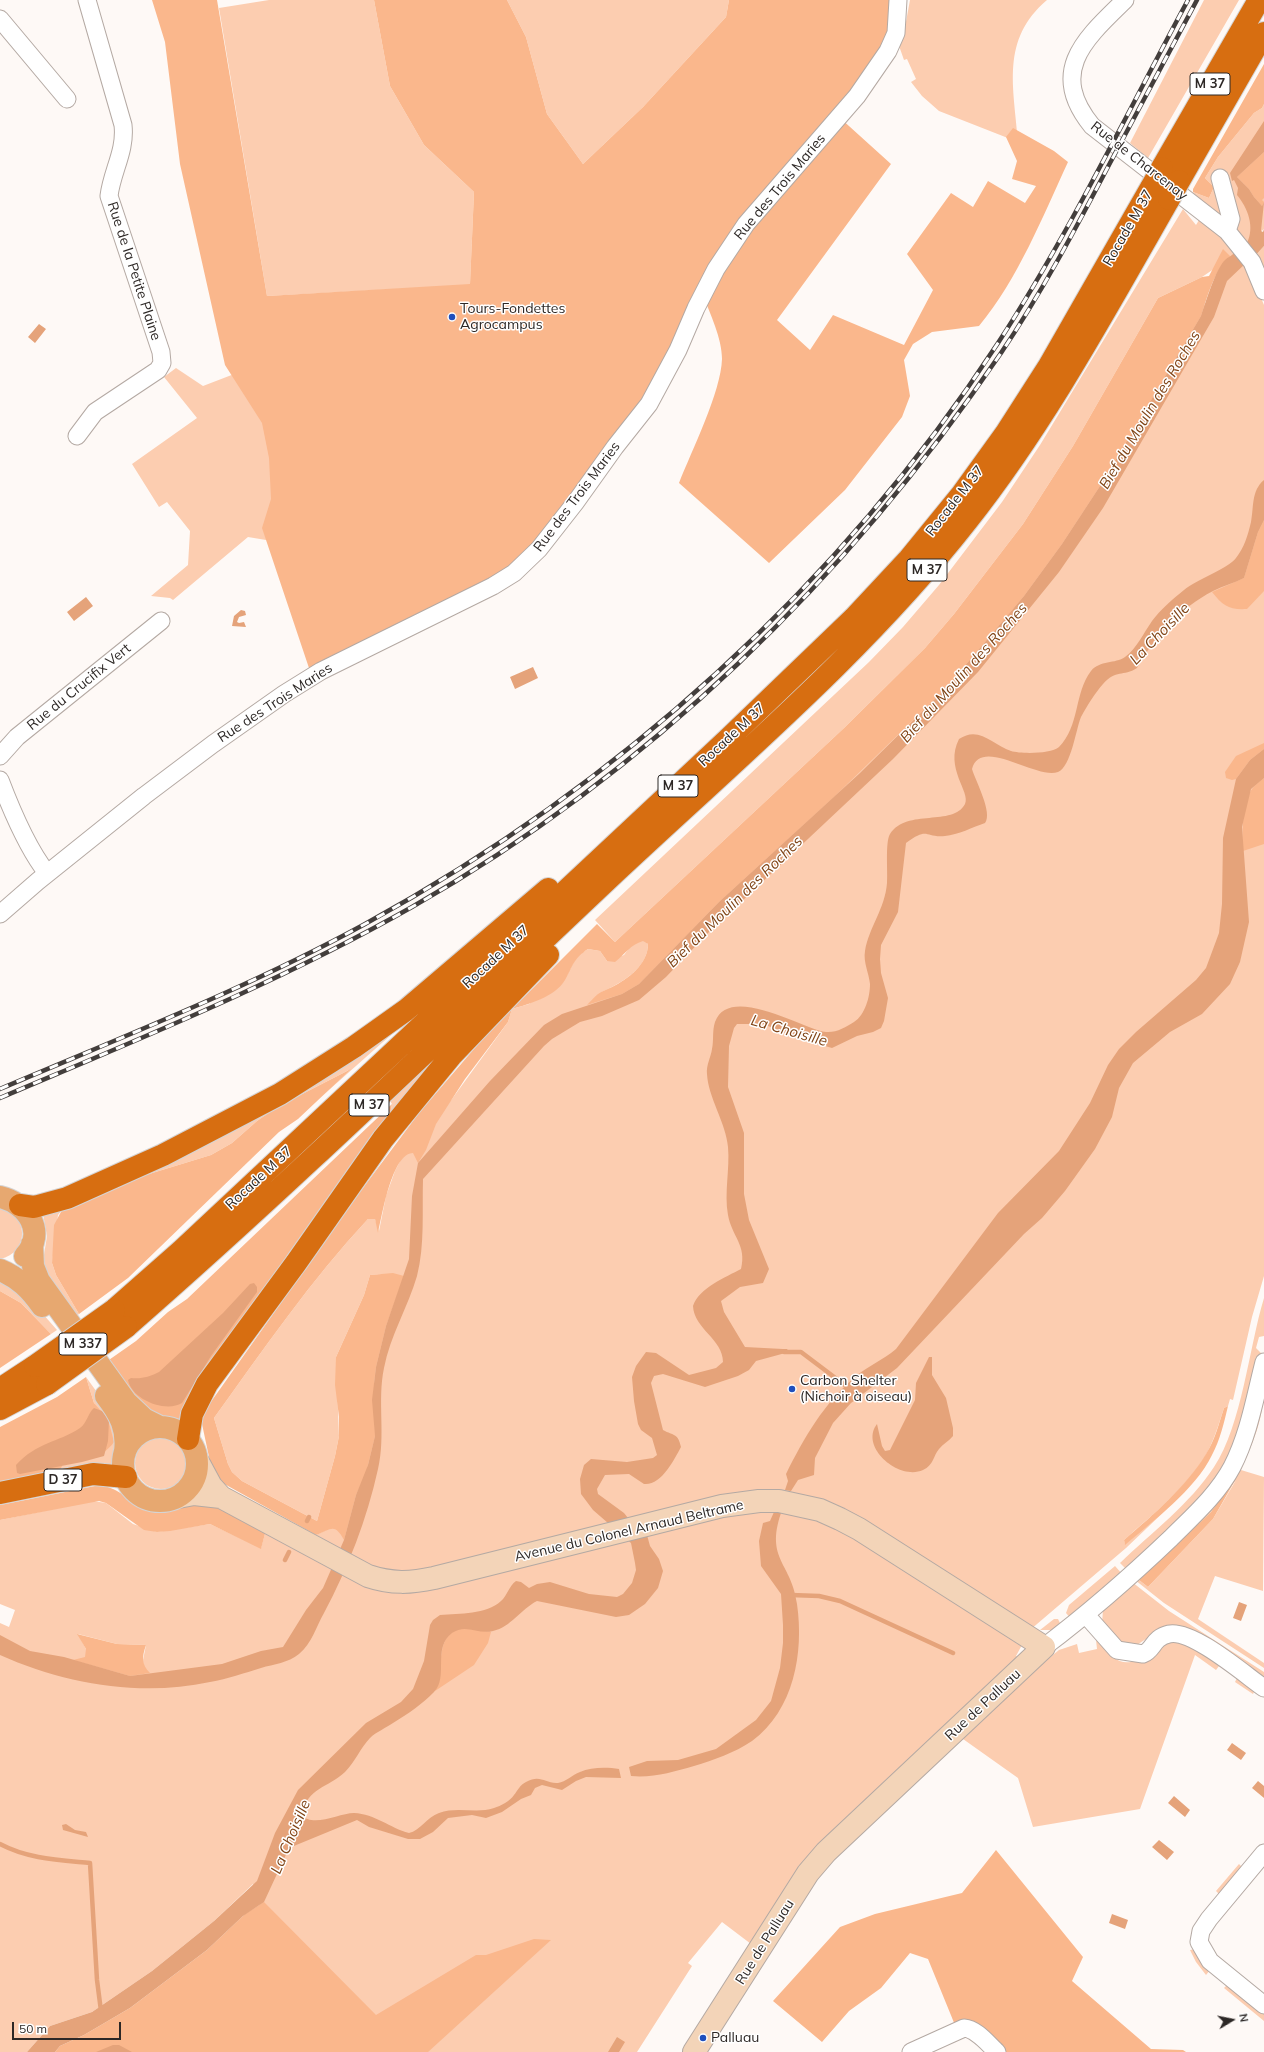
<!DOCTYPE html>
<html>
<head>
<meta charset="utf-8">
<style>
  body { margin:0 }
  #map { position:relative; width:1264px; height:2052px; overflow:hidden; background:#fef9f6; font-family:Mulish,sans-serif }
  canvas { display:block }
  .north { position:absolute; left:1212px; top:2000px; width:40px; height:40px; -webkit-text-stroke:3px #fff; paint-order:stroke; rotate:80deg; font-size:11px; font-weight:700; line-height:16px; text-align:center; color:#2d2826 }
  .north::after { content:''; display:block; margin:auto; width:14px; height:18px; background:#2d2826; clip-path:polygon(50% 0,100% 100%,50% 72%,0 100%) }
  .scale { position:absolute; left:12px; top:2022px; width:109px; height:18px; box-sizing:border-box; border:2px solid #2d2826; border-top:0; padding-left:5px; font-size:12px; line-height:14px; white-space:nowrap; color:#2d2826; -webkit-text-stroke:3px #fff; paint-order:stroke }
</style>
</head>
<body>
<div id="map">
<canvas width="1264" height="2052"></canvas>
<div class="north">N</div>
<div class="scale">50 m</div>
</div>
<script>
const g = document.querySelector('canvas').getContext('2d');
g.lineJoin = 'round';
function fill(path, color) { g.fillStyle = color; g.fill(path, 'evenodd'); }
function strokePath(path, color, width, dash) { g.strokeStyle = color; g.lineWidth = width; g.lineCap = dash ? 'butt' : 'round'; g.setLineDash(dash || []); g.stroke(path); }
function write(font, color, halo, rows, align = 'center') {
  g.font = font + ' Mulish,sans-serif'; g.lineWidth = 3; g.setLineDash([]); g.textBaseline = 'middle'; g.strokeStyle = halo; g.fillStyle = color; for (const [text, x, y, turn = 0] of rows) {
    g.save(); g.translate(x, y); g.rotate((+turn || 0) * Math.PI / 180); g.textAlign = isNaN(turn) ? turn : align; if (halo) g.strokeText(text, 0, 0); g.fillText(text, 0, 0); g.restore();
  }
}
fill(new Path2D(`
  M269 0H374L390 86 424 145 474 192 470 285 267 296 219 8Z
  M507 0H729L726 17 643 107 583 164 547 114 526 37Z
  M910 0H1047C1000 40 1014 87 1018 142L939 111 922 96 911 82 916 79 907 59 904 60 898 43 903 38Z
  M1204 0H1239L1148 158 1130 143Z
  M1264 104V229L1236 254 1202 277 1158 298 1073 446 1023 524 954 614 925 648 844 728 615 942 595 920 869 662 903 627 939 585 1002 502 1040 445 1183 209 1196 225 1199 220 1218 235 1223 217 1195 196 1193 192 1209 198 1214 187 1205 178 1218 157 1254 113 1262 108Z
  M1264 246V271L1255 256Z
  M1243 256 1264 305V1276L1252 1317 1233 1400 1230 1399 1228 1406 1224 1408C1219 1423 1215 1437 1208 1451 1192 1483 1151 1516 1124 1540L1125 1544 1170 1506 1126 1548 1030 1630 1016 1656 1018 1657 957 1720 755 1947 722 1922 688 1963 692 1966 637 2052H310L253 1884 214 1921 152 1971 92 2012 50 2026 27 2052H0V1623L9 1627 15 1610 0 1604V1520L93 1501 106 1503 133 1524 157 1532 210 1524 261 1548 266 1530 316 1535 328 1529 384 1274 370 1275 364 1295 336 1357 339 1436 335 1456 317 1521 242 1481 232 1472 228 1464 214 1418C263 1350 311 1280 368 1219H375L379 1231 386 1196 395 1171 402 1157 452 1099 508 1022 512 1009 529 1004 567 975 577 956 588 949 600 951 607 961 624 955 632 944 643 940 648 944C648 968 621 983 602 992L620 987 783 835ZM78 1634 117 1644 146 1645 143 1660 86 1649Z
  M176 368 203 386 242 371 285 470 272 541 248 537 173 600 170 598 151 596 188 565 190 531 167 502 159 507 132 464 197 418 164 377Z
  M401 1026 321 1097 349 1070 277 1107 257 1121 232 1143 211 1155 136 1178Z
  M438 1055 390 1114 392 1104 390 1101Z
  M0 1208C29 1214 30 1253 0 1259Z
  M62 1210 58 1215 52 1263 56 1275 79 1314 75 1317 51 1282 43 1261 47 1236 43 1214Z
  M0 1279 20 1288 57 1330 51 1334 21 1303 0 1291Z
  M1264 1298V1336L1259 1337 1256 1348 1261 1353 1247 1410 1219 1478 1128 1571 1120 1563C1151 1533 1190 1504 1214 1467 1242 1425 1249 1347 1264 1298Z
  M86 1377 117 1420 115 1470 60 1473 63 1463 98 1409 94 1403Z
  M1264 1385C1264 1418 1254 1440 1241 1470L1264 1477 1263 1591 1215 1576 1198 1619 1264 1663V1668L1164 1603 1135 1580 1204 1513ZM1236 1480 1213 1519 1148 1587 1139 1580 1211 1512Z
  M135 1463a26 26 0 1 1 52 0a26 26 0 1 1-52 0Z
  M1115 1566 1123 1575 1072 1620 1066 1613 1069 1605Z
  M1132 1582 1169 1611 1264 1672V1679L1188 1628 1180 1626 1159 1630 1137 1645 1123 1647 1102 1625 1103 1609Z
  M1054 1619H1058L1061 1625 1055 1630H1040Z
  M1096 1640C1120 1667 1126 1669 1156 1649 1162 1645 1169 1641 1176 1642 1192 1644 1206 1657 1219 1666L1216 1670 1195 1655 1140 1809 1033 1827 1018 1778 963 1739 1022 1680 1059 1650 1077 1644 1079 1653 1097 1649Z
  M1237 1678 1255 1690 1253 1694 1235 1682Z
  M1239 1864 1243 1868 1220 1895 1216 1891Z
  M1196 1949 1210 1970 1206 1975 1196 1962 1190 1950Z
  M1228 1984 1264 2013V2021L1224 1988Z`), '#fccdb0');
fill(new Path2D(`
  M152 0H217L267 296 470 284 474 192 424 145 390 86 374 0H507L526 37 547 114 583 164 643 107 726 17 729 0H898L896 33 839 117 891 164 777 320 810 350 833 315 904 345 933 290 907 254 951 193 973 207 988 181 1025 203 1036 186 1012 179 1017 161 1006 137 1013 128 1054 151 1068 162C1042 218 1018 279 979 326L932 332 913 344 904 360 910 396 902 417 845 490 769 563 679 483C692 450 721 392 722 359 722 338 710 314 703 295L678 350 527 562 310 671 262 528 271 499 269 458 262 423 225 365 180 164 165 42Z
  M1264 64V104L1262 108 1254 113 1218 157 1205 178 1214 187 1209 198 1193 192V189Z
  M1264 152V198L1262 200 1264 202 1262 206 1254 197 1249 189 1237 177Z
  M1223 249 1231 257C1216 264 1206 301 1201 316L1102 483 1062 544 1024 596 947 687 835 796 719 902 639 984 622 994 587 1005C591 1001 594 997 598 994 602 991 608 989 612 987 628 979 648 964 648 944L643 941C630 945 626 953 615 962L607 961 600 951 588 949C573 959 573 966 565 980 555 997 529 1004 512 1009L508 1022 465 1079 436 1124 426 1150 418 1163 413 1153C392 1153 382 1216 378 1233L375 1219H368C311 1280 263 1350 214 1418L228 1464 232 1472 242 1481 317 1521 335 1456 339 1436V1417L335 1385 336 1357 364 1295 370 1275 393 1273 404 1276 386 1326 376 1367 374 1383 375 1436 366 1473 356 1495 344 1540C334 1522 331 1530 316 1535L219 1481 212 1471 202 1424V1417L208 1406 351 1204 419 1113 486 1035 597 924 615 942 844 728 925 648 954 614 1023 524 1073 446 1158 298 1202 277 1209 276Z
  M1264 520V591L1247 609C1229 610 1223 606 1212 592L1244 578 1258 532Z
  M1264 743V749L1250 760 1236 779 1232 780 1226 778 1225 772 1236 756Z
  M1264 778V844L1243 851C1242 835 1242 803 1252 789 1255 785 1260 781 1264 778Z
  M351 1069 298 1119 279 1132 128 1278 79 1314 56 1275 52 1263 54 1225 62 1210 136 1178 211 1155 232 1143 257 1121 277 1107Z
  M392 1104 390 1114 185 1421 159 1415 139 1403 106 1362 136 1341 168 1312 187 1299Z
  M0 1291 21 1303 51 1334 0 1368Z
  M86 1377 94 1403 108 1419 114 1442C101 1460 84 1458 63 1463L60 1473 0 1485V1427L57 1397Z
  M1228 1406C1224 1423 1220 1440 1212 1455 1195 1490 1154 1520 1125 1545L1124 1540C1153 1515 1186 1487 1206 1454 1215 1440 1219 1423 1224 1408Z
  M1241 1470 1213 1519 1148 1587 1139 1580 1211 1512Z
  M100 1485C120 1488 131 1504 149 1508 165 1512 180 1506 195 1504 215 1501 247 1521 266 1530L261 1549 210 1524 170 1531 157 1532 144 1530 106 1503 99 1501 0 1520V1505Z
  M463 1628 491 1632 488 1643 474 1665 435 1691C446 1671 432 1634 463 1628Z
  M77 1634 117 1644 146 1645C142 1657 141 1664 150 1673L130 1676 73 1660 85 1657 86 1649Z
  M996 1850 1083 1957 1072 1981 1151 2049 1183 2050 1186 2052H997L957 2030 928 1959 910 1953 881 1988 849 2011 822 2042 773 2001 840 1927 875 1914 962 1893Z
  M264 1902 376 2015 476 1955H486L534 1939 551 1940 428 2052H55L60 2046 84 2035 130 2008 207 1950 245 1914Z`), '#fab78c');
fill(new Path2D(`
  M1264 121V152L1237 177 1249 189 1254 197 1262 206 1264 202 1261 231 1263 232 1264 229V246L1255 256 1247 243C1255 227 1248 208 1237 195L1238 188 1234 180 1232 181 1230 173Z
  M1235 252 1247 262 1227 281 1214 317 1103 508 1059 572 978 672 893 759 708 933 666 977 639 1000 602 1016 580 1022 552 1039 544 1046 423 1179C422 1211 425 1245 417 1276 408 1307 390 1336 384 1368 377 1401 386 1435 378 1469 367 1519 348 1568 324 1613 316 1627 312 1643 299 1654 288 1663 274 1664 261 1668 244 1673 228 1679 210 1682 140 1697 65 1684 0 1655V1635L30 1651 64 1657 130 1676 222 1664 261 1651 283 1647 306 1610 323 1588 344 1540 356 1495 368 1465 375 1436 372 1400 376 1367 386 1326 409 1259 412 1196 418 1163 490 1081 544 1025 562 1014 622 994 639 984 719 902 860 773 947 687 1024 596 1062 544 1102 483 1201 316C1206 302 1215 270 1225 260 1228 257 1232 256 1235 252Z
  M39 324 46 329 35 343 28 337Z
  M1264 480V520L1258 532 1244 578C1234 583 1223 586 1213 591 1180 608 1155 636 1137 668 1123 677 1116 669 1103 684 1095 693 1087 706 1081 717 1076 729 1071 767 1058 772 1036 780 981 736 972 769 976 782 993 813 985 823 973 827 958 835 945 836 924 838 929 826 906 843L898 912 881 945 880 959 881 973 888 998 884 1021 881 1028 873 1032 857 1036 832 1048 798 1038 763 1024H737L734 1028 729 1046 728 1087 744 1133V1194L749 1220 769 1269 763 1283 740 1287 721 1301 724 1312 745 1347 783 1349H787L789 1352 756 1361 749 1370 738 1376 705 1387 663 1374 654 1376 651 1383 663 1430C674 1436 678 1433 681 1447 674 1460 661 1486 644 1484L629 1474 605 1475 597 1489 598 1494 624 1513 632 1523 647 1535 650 1546 659 1559 663 1571 658 1588 645 1604 629 1615 616 1617 537 1601C521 1609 511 1627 493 1631 478 1635 466 1623 452 1633 432 1648 449 1677 434 1692 422 1704 408 1714 393 1723 386 1728 376 1732 370 1738 361 1747 355 1762 345 1772 328 1788 308 1787 301 1815 314 1828 339 1813 354 1813 375 1814 390 1828 409 1833 420 1831 427 1817 439 1813 457 1806 476 1814 494 1808 501 1806 510 1801 514 1795 518 1790 520 1785 526 1782 541 1774 545 1784 558 1783 566 1782 572 1775 580 1772 591 1767 607 1767 619 1769L621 1778 586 1777 576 1781 562 1790 542 1785 535 1788 531 1795 521 1799 502 1812 486 1818 472 1815 448 1818 433 1832 420 1839H408L369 1827 357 1820 289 1848 264 1902 243 1916 207 1950 130 2008 84 2035 60 2046 55 2052H27L50 2026 92 2012 152 1971 214 1921 257 1881 275 1833 298 1790 366 1723 401 1702 413 1689 424 1661 430 1625 433 1620 440 1615C460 1613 486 1615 501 1601 507 1596 509 1586 516 1581L521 1582 529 1588 537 1584 550 1582 589 1594 617 1597 623 1594 632 1583 636 1570 635 1563 631 1543 593 1510 581 1494 580 1479 584 1465 591 1459 627 1462 653 1458 657 1455 652 1438 641 1430 638 1424 634 1401 632 1377 636 1366 646 1352 656 1353 689 1375 716 1368 723 1362C723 1339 694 1329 693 1306 699 1288 726 1277 741 1269 747 1245 732 1237 728 1215 724 1193 730 1169 728 1147 726 1123 708 1097 707 1074 706 1065 711 1057 712 1049 714 1040 712 1031 715 1022 729 983 803 1029 826 1032 836 1033 846 1027 854 1022 865 1015 870 997 870 984 869 973 863 962 865 951 869 927 885 909 887 883 888 872 885 842 890 834 907 808 953 827 965 804 971 792 944 768 959 739 979 725 993 745 1011 751 1021 754 1051 754 1059 747 1080 726 1074 693 1091 671 1100 660 1115 664 1125 657 1137 648 1143 634 1152 621 1160 610 1173 599 1184 590 1197 579 1228 569 1236 558 1244 548 1248 535 1251 522 1254 507 1251 491 1264 480Z
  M86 597 93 606 74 621 67 612Z
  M241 610 245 611 246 615 239 617 237 622 239 623 244 622 246 627 232 626 234 616Z
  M533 667 538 678 515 689 510 677Z
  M1264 749V778L1251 789 1242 827 1249 922 1240 962 1230 984 1202 1014 1170 1032 1133 1063 1119 1088 1112 1117 1095 1149 1065 1191 1042 1218 1024 1234 897 1368 851 1403 833 1423 815 1458 814 1475 798 1480 791 1491 785 1490 788 1481 786 1474C804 1438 824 1403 855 1377 868 1366 883 1360 896 1349L998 1213 1059 1151 1090 1103 1108 1065 1119 1049 1136 1032 1196 980 1206 968 1219 933 1222 904 1223 838 1236 779 1250 760Z
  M254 1283 257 1287V1292L211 1356 182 1403C166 1413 132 1400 128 1380L131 1378C142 1379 149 1377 159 1372L223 1313 250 1284Z
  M929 1357H932V1375L946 1398 953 1428V1436C949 1441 943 1444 939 1449 933 1456 934 1465 923 1470 899 1481 859 1447 877 1424L882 1446 885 1451 890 1450 915 1400 916 1383Z
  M94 1408 102 1411 109 1420 108 1441 104 1456 82 1462 20 1474 17 1473 16 1465C37 1442 57 1443 80 1428 87 1423 88 1413 94 1408Z
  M774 1512 781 1513C765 1560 792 1563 797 1604 804 1653 794 1710 752 1741 734 1753 714 1760 694 1766 673 1772 653 1778 631 1776L629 1767 647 1761 678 1760 716 1749 756 1720 771 1701 780 1668 783 1643V1625L781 1594 761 1566 759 1541 763 1523 770 1521Z
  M1239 1602 1247 1605 1241 1621 1233 1618Z
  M1232 1743 1246 1753 1241 1760 1227 1750Z
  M1258 1781 1264 1786V1798L1252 1788Z
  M1174 1796 1190 1810 1185 1817 1168 1803Z
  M66 1824 75 1830 86 1832 88 1837 63 1830 62 1825Z
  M1159 1840 1174 1852 1167 1860 1152 1847Z
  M1112 1914 1128 1920 1125 1929 1109 1923Z
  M617 2037 625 2042 619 2052H608Z
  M113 2045H119L132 2052H96Z`), '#e5a37a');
strokePath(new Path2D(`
  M784 1352H801L850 1389
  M307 1521 309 1517
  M285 1560 289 1552
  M791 1595 819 1596 840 1601 953 1653
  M0 1844C28 1859 59 1860 90 1863L97 1980 101 2011`), '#e5a37a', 4.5);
const street = new Path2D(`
  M1125 0C1086 38 1047 71 1092 126L1227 231 1252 262 1264 291
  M0 19 67 99
  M1220 178 1231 219 1227 231
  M77 436 95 412 158 370 162 363 161 352 109 196C112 171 126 151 123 125L87 0
  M0 756 17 737 161 621
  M0 780C11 809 28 849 47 873
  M0 914 38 881 144 796 213 744 284 694 321 671 493 586 514 573 539 549 575 503 615 447 649 404 678 350 696 308 716 269 746 224 857 96 888 51 896 33 898 0
  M1086 1615 1117 1650 1143 1654C1154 1650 1152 1638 1169 1634 1192 1629 1244 1674 1264 1688
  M1044 1647C1089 1613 1130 1577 1171 1538 1193 1516 1217 1495 1232 1467 1249 1434 1255 1397 1264 1362
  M1264 1853 1209 1919 1201 1931 1199 1942 1210 1961 1264 2005
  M911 2052 964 2028C977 2029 988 2044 997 2052`);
const secondary = new Path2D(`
  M197 1460 211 1486 221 1497
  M178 1497 194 1494 221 1497 368 1576C392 1584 411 1583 434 1578L722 1506 759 1501H779L820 1510 840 1519 859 1529 1044 1647 826 1852 808 1873 694 2052`);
const primary = new Path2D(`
  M0 1197C27 1203 47 1232 25 1256
  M32 1244 33 1266 39 1281 126 1402 144 1419 160 1427
  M0 1270C19 1278 30 1289 42 1306
  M106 1396C120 1414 128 1429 125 1452
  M123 1464a37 37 0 1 1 74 0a37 37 0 1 1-74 0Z`);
const highway = new Path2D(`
  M1162 168 1259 0
  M1179 181 1264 33
  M20 1205 34 1207 67 1198 163 1155 280 1094 354 1047 406 1010 548 889
  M114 1310 181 1251 727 740 854 618 909 559 962 494 1006 433 1049 366 1152 186
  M126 1327C290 1184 446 1032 604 883 728 766 862 655 967 521 1046 421 1106 309 1169 199
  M0 1389 35 1366
  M0 1409 47 1384
  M188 1439 192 1414 207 1384 296 1263 383 1139 451 1056 548 955
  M0 1493 93 1474 126 1477`);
strokePath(street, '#b4a9a3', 19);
strokePath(secondary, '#b4a9a3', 24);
strokePath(primary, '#d5d4d4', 24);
strokePath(highway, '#d5d4d4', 24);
strokePath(street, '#fff', 17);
strokePath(secondary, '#f3d4b8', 22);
strokePath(primary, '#e7a870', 22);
strokePath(highway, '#d76e11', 22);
const rail = new Path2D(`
  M0 1089C122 1037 248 988 365 924 619 785 839 586 998 343 1069 234 1126 115 1188 0
  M0 1098C139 1039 280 982 412 907 649 772 848 578 1001 353 1042 292 1076 228 1110 163 1139 109 1168 54 1197 0`);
strokePath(rail, '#433e3c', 4.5);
strokePath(rail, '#fff', 3, [9]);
const highwayBridge = new Path2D(`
  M1152 186 1162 168
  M1169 199 1179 181
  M35 1366 114 1310
  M47 1384 126 1327`);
strokePath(highwayBridge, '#d5d4d4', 24, []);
strokePath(highwayBridge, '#d76e11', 22);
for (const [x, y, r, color] of [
  [452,317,4,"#1f4fbd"],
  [792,1389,4,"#1f4fbd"],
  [703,2038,4,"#1f4fbd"]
]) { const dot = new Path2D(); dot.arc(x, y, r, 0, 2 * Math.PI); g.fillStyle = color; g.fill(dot); strokePath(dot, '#fff', 1.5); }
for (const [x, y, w] of [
  [1210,84,40],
  [927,570,40],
  [678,786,40],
  [369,1105,40],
  [83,1344,48],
  [63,1480,38]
]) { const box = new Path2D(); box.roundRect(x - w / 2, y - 11, w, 22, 3); g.fillStyle = '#fff'; g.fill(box); strokePath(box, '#2d2826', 1); }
write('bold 13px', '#2d2826', null, [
  ["M 37",1210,84],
  ["M 37",927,570],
  ["M 37",678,786],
  ["M 37",369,1105],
  ["M 337",83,1344],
  ["D 37",63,1480]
]);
write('14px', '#2d2826', '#fff', [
  ["Rue de Charcenay",1139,161,38],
  ["Rue des Trois Maries",780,187,-50],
  ["Rocade M 37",1128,228,-60],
  ["Rue de la Petite Plaine",134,271,72],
  ["Rue des Trois Maries",577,497,-53],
  ["Rocade M 37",955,501,-52],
  ["Rue du Crucifix Vert",79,687,-39],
  ["Rue des Trois Maries",275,703,-33],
  ["Rocade M 37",732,735,-43],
  ["Rocade M 37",496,957,-43],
  ["Rocade M 37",259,1178,-43],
  ["Avenue du Colonel Arnaud Beltrame",629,1531,-13],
  ["Rue de Palluau",983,1705,-43],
  ["Rue de Palluau",765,1942,-58]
]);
write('14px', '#2d2826', '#fff', [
  ["Tours-Fondettes",460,309],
  ["Agrocampus",460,325],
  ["Carbon Shelter",800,1381],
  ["(Nichoir à oiseau)",800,1397],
  ["Palluau",711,2038]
], 'left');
write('italic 15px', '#804416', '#fff', [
  ["Bief du Moulin des Roches",1150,410,-59],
  ["La Choisille",1160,634,-46],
  ["Bief du Moulin des Roches",964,673,-48],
  ["Bief du Moulin des Roches",735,902,-44],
  ["La Choisille",789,1031,16],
  ["La Choisille",291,1837,-67]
]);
</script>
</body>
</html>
